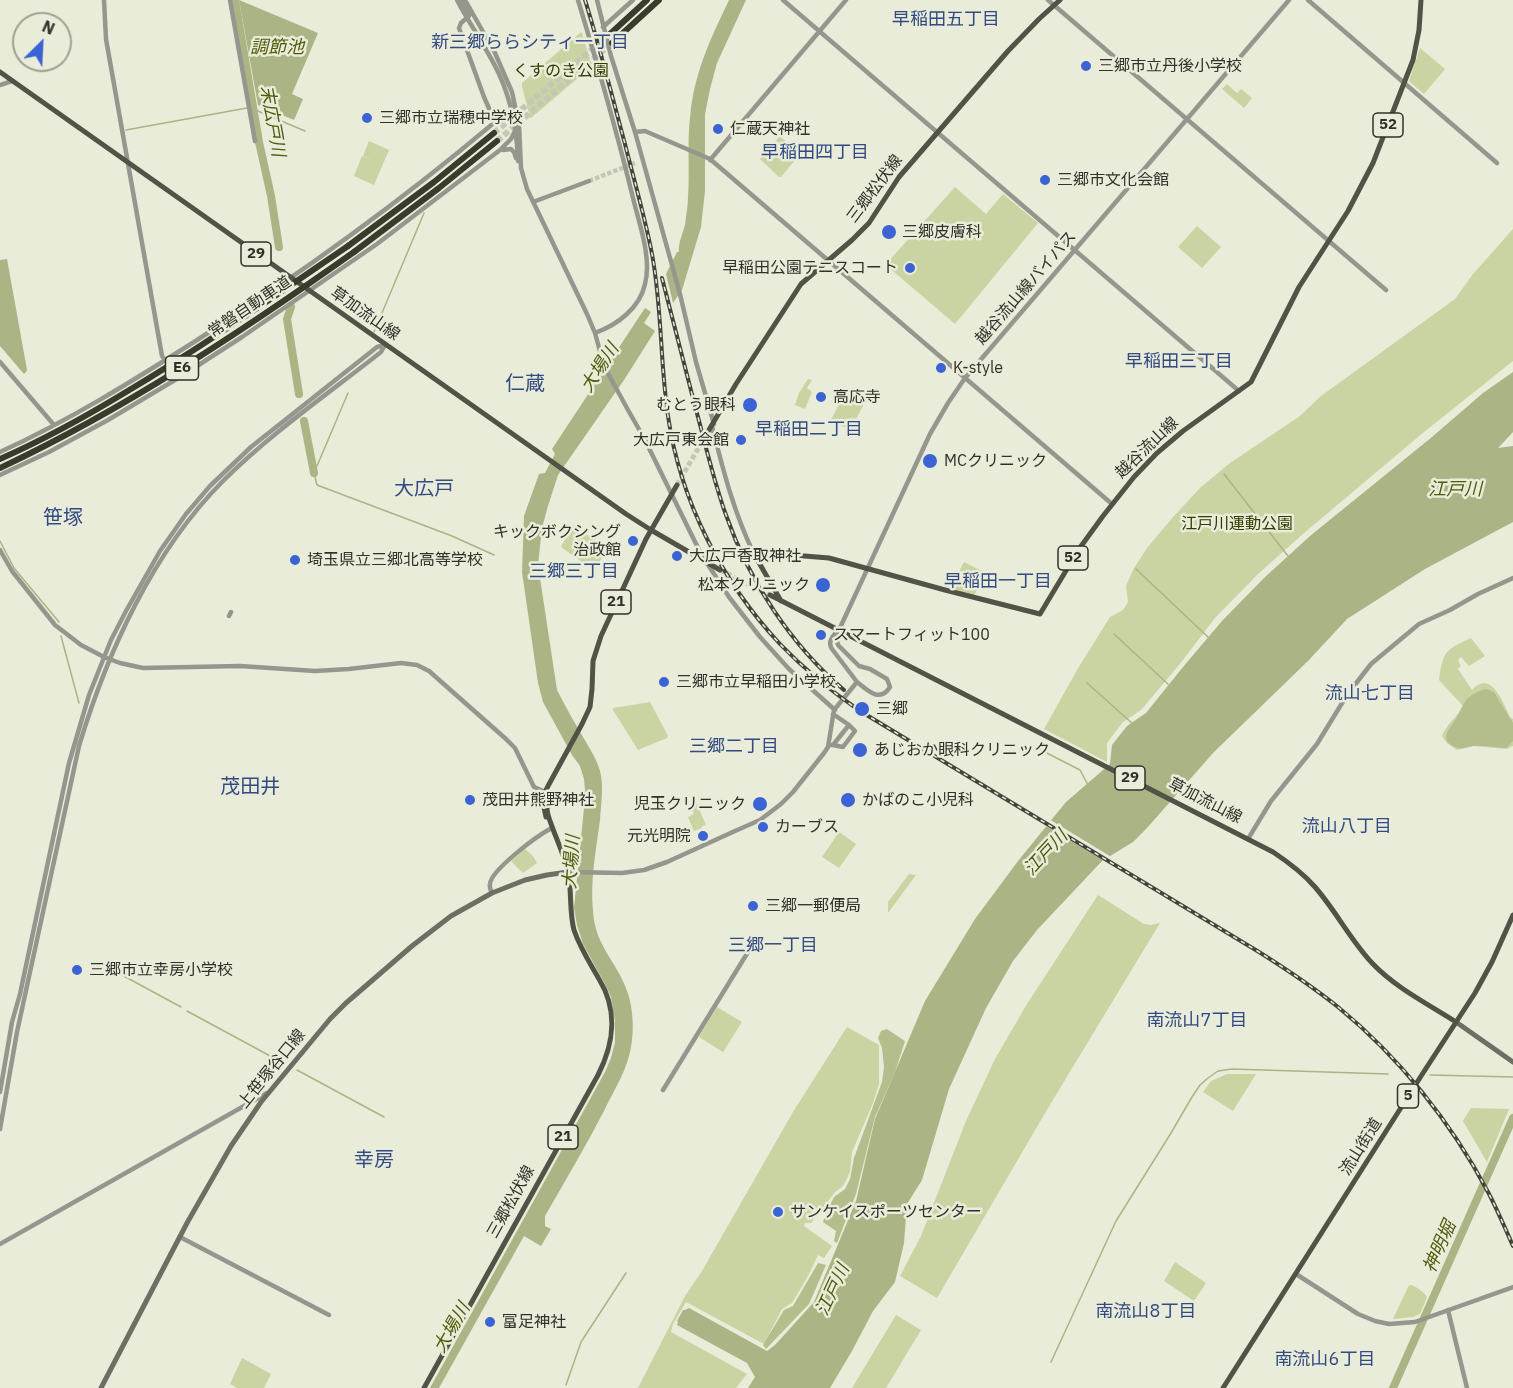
<!DOCTYPE html>
<html>
<head>
<meta charset="utf-8">
<style>
  body { margin:0 }
  #map { position:relative; width:1513px; height:1388px; overflow:hidden; background:#e8ecd8; font-family:"IBM Plex Sans",sans-serif }
  canvas { display:block }
  .north { position:absolute; left:12px; top:12px; width:60px; height:60px; box-sizing:border-box; background:#e8ecd8; border:2px solid #9ea192; border-radius:50%; rotate:24deg; font-size:16px; font-weight:700; line-height:24px; text-align:center; color:#30312a }
  .north::after { content:''; display:block; margin:auto; width:21px; height:27px; background:#3b63d4; clip-path:polygon(50% 0,100% 100%,50% 72%,0 100%) }
</style>
</head>
<body>
<div id="map">
<canvas width="1513" height="1388"></canvas>
<div class="north">N</div>
</div>
<script>
const g = document.querySelector('canvas').getContext('2d');
g.lineJoin = 'round';
function fill(path, color) { g.fillStyle = color; g.fill(path, 'evenodd'); }
function strokePath(path, color, width, dash) { g.strokeStyle = color; g.lineWidth = width; g.lineCap = dash ? 'butt' : 'round'; g.setLineDash(dash || []); g.stroke(path); }
function write(font, color, halo, rows, align = 'center') {
  g.font = font + ' "IBM Plex Sans","Noto Sans JP",sans-serif'; g.lineWidth = 5; g.setLineDash([]); g.textBaseline = 'middle'; g.strokeStyle = halo; g.fillStyle = color; for (const [text, x, y, turn = 0] of rows) {
    g.save(); g.translate(x, y); g.rotate((+turn || 0) * Math.PI / 180); g.textAlign = isNaN(turn) ? turn : align; if (halo) g.strokeText(text, 0, 0); g.fillText(text, 0, 0); g.restore();
  }
}
fill(new Path2D(`
  M581 32 582 33 592 66 531 118H530L522 86V83Z
  M1420 48 1445 69 1424 94 1409 81Z
  M1227 84 1237 93 1241 89 1252 98 1244 108 1222 89Z
  M779 137H781L800 154 781 177H779L760 159Z
  M369 141 389 150 374 185 354 176 362 156 375 162 363 156Z
  M955 187 986 214 1003 194 1038 223 955 324 887 266V263Z
  M1197 226 1221 247 1202 268 1178 247Z
  M1513 229V361L1424 432 1304 533 1258 574 1215 618 1179 665 1141 710 1123 722 1107 743V762L1044 729 1077 670 1110 617 1123 610 1128 602 1126 586 1134 568 1147 548 1173 517 1201 487 1230 463 1300 416 1321 396 1455 299 1473 274Z
  M808 379 812 380 807 388 812 392 805 409 795 405 799 393Z
  M843 396 863 404V406L850 430 832 421 831 420Z
  M573 525 605 547 606 549 595 571 561 547Z
  M964 562 984 572 985 573 975 594 973 595 950 589Z
  M1471 638 1485 656 1469 666 1461 657 1458 660 1461 666 1458 669 1472 690C1491 669 1503 702 1510 717L1513 719V746L1507 749 1473 746 1457 750 1447 743 1442 736C1446 725 1457 717 1463 706L1439 680C1443 651 1445 650 1471 638Z
  M650 702 668 736 667 738 638 750 613 710V708Z
  M697 804 706 825 702 826V828L694 831 688 817 694 814 691 807Z
  M839 832 856 844 839 868 822 857Z
  M525 849 533 856 537 863 523 873 511 861Z
  M909 874 916 875 888 913V902Z
  M1098 895 1144 924 1151 925 1160 923 1048 1108 937 1298 900 1276 921 1236 966 1121 995 1059 1027 1004Z
  M717 1007 742 1022 723 1052 699 1037Z
  M847 1027 879 1045V1084L873 1103 852 1152 850 1171 846 1181 842 1187 835 1192 811 1223H805L804 1226 832 1246 824 1258 818 1255 808 1276 792 1303 782 1309 764 1344 686 1302 673 1324 671 1332 747 1374 736 1388H638L685 1296 702 1271 793 1112Z
  M1227 1074H1256L1233 1111 1203 1092 1211 1081Z
  M1471 1108 1509 1109 1487 1162 1463 1121Z
  M1175 1262 1206 1283 1194 1301 1164 1281Z
  M1409 1285C1415 1285 1424 1292 1427 1297L1420 1314 1413 1317 1393 1319Z
  M896 1315 921 1330 886 1388H852Z
  M242 1358 271 1374 264 1388H237L230 1384Z`), '#cad3a2');
fill(new Path2D(`
  M1486 689 1494 692 1513 723V741L1506 748C1495 748 1484 745 1473 746 1467 747 1461 750 1455 747 1437 740 1451 727 1457 717 1460 712 1462 705 1466 700 1470 695 1479 691 1486 689Z
  M887 1029 905 1041 895 1072 875 1117 856 1194 837 1243 834 1241 836 1231 823 1222 826 1213 834 1197 845 1189 850 1179 854 1158 882 1082 884 1067 882 1048 878 1038 881 1031Z
  M818 1263 826 1265 809 1304 766 1349 763 1345 784 1310 793 1306Z`), '#b4bd8c');
fill(new Path2D(`
  M239 0 318 33 292 94 303 99 294 120 258 105Z
  M729 0H746L717 63 710 89 705 114V191L701 227 682 290 673 303 666 274 677 252H679C678 243 683 233 685 225 686 216 688 206 688 197 690 171 687 144 690 118 694 73 710 40 729 0Z
  M7 259 27 370 26 372 24 374 0 346V260Z
  M645 308 651 312 644 323 655 331 624 380 558 475 548 506 542 528 538 565 557 690C566 708 576 725 586 742 591 751 597 760 600 771 604 786 601 804 600 820 596 850 590 881 593 911 595 948 620 964 629 997 634 1016 634 1037 629 1056 624 1075 613 1092 605 1109 586 1146 565 1181 545 1216V1226L551 1229 541 1246 524 1236 439 1388H430L605 1072 611 1058 615 1042V1021L611 997 604 982 583 944 577 925 574 908 584 808 585 790 584 779 580 766 572 755 543 702 538 683 522 572 524 516 539 474 545 473 555 454 552 449Z
  M1513 372V432L1498 448 1513 446V522L1425 569 1347 619 1308 661 1214 752 1147 828 1133 842 1102 861 1037 930 1013 961 986 1008 949 1089 922 1180 907 1204 904 1243 895 1282 873 1311 852 1351 830 1388H748L755 1377 747 1363 677 1325 678 1322 677 1321 683 1310H685L689 1308 767 1351 775 1345 814 1302 856 1201 875 1119 925 1001 975 919 1018 861 1066 802 1110 764 1112 745 1127 726 1146 713 1183 667 1222 621 1264 578 1310 536 1432 437 1483 393Z`), '#abb484');
fill(new Path2D(`
  M1049 819 1113 858 1106 862 1044 825Z`), '#e8ecd8');
strokePath(new Path2D(`
  M253 109 305 131
  M126 130 247 108
  M374 332 424 213
  M317 466 348 393
  M314 473 317 485 452 536 494 555
  M1224 474 1288 556
  M0 541 14 568 59 622
  M1136 569 1209 638
  M1114 634 1168 684
  M61 636 79 703
  M1087 683 1133 724
  M1035 747 1080 770 1088 785
  M120 974 181 1007
  M187 1011 285 1064
  M297 1070 384 1117
  M1430 1075 1513 1077
  M1051 1362 1116 1221 1171 1133 1192 1097 1200 1085 1208 1078 1218 1071 1232 1069 1388 1074
  M566 1385 581 1342 626 1273`), '#abb484', 1.5);
strokePath(new Path2D(`
  M235 0 259 142 271 196 279 247
  M291 307 287 319 299 394
  M304 421 314 473
  M1393 1388 1513 1118`), '#abb484', 8);
strokePath(new Path2D(`
  M589 181 635 163`), '#c3c7b5', 4.5, [4.5, 2]);
strokePath(new Path2D(`
  M677 485 706 435
  M720 570 770 595`), '#c3c7b5', 5, [5, 2.5]);
strokePath(new Path2D(`
  M494 133 610 34
  M497 141 612 43`), '#c3c7b5', 6, [6, 3]);
strokePath(new Path2D(`
  M104 0 106 39 162 356 165 360
  M230 0 255 141
  M457 0C470 25 487 48 499 74 512 102 517 131 518 161
  M465 0 495 53 512 92 519 125 521 168 527 189 587 314 595 333 604 366 628 410 644 438 701 554 729 597 760 637 789 669 835 710
  M578 0C598 66 617 132 633 198 639 223 652 258 645 284 640 308 617 325 595 333
  M597 0 611 56 635 132 680 294 696 362 714 424
  M783 0 1239 391
  M1048 0 1386 290
  M1308 0 1497 163
  M462 1 469 16 461 23 459 28 484 97 495 122
  M603 27 633 0
  M0 85 12 81
  M635 132 645 131 710 159 1112 504
  M503 150 511 149 514 152 516 158
  M710 160 846 0
  M533 202 589 181
  M0 362 54 425
  M712 426C723 470 734 513 754 554
  M0 452C68 421 131 382 194 342 299 275 400 202 495 122L508 117 518 119
  M0 475 49 452 108 420 180 377 242 337 377 244 500 150 511 139 516 129
  M0 550 12 571 55 625 81 645 104 657 120 663 143 668 240 666 315 671 349 669 401 663 417 665 429 671 506 739 515 748 534 787 545 792
  M229 616 231 612
  M839 630C833 635 827 642 832 649L857 682C868 691 880 703 890 687L887 679 870 669 859 666 838 645 837 641 839 630 930 434 948 403 965 378 1289 0
  M830 745H833L849 725
  M833 745 843 747 855 731 849 725 833 714
  M1248 839 1271 801 1317 744 1347 695 1371 664 1419 624 1450 610 1478 594 1513 578
  M568 872 622 873 644 870 667 862 735 831 760 820 781 804 793 792 824 753 828 747 834 710 857 682
  M492 893C491 890 489 888 490 884 491 870 537 836 550 829
  M663 1090 756 939
  M0 1092 12 1022 20 994 69 763 89 695 111 640 126 611 160 551 186 514 210 486 251 447 377 347 385 345
  M0 1129 17 1032 79 746C107 653 153 551 223 481 270 434 329 393 381 352L385 345
  M180 1237 329 1315
  M0 1244 267 1093
  M1296 1274 1358 1314 1375 1321 1389 1324 1415 1322 1513 1287
  M1448 1310 1467 1388`), '#95968e', 4.5);
strokePath(new Path2D(`
  M1456 1022 1513 1062
  M101 1388 187 1223 231 1146 261 1102 330 1019 346 1003 412 946 451 916 492 893 525 880 547 875 568 872`), '#6c6f63', 5);
strokePath(new Path2D(`
  M0 72 626 514 651 530 720 570
  M706 435 736 384 801 284 852 240 869 223 899 177 1008 51 1039 19 1060 0
  M770 595 1273 852C1288 862 1303 873 1315 887 1336 911 1351 941 1373 964 1396 988 1428 1004 1456 1022
  M781 601 754 554 792 555 829 558 945 590 1040 614 1079 549 1103 516 1134 477 1157 453 1183 431 1251 382 1299 287 1348 211 1373 163 1413 60 1419 30 1421 0
  M546 817 542 798 548 786 582 724 590 707 592 689 593 661 601 636 646 539 677 485
  M424 1388 598 1075C614 1044 618 1010 599 979 590 963 580 948 574 930 569 911 572 891 568 871 563 852 554 834 548 815 546 807 547 799 545 792
  M1223 1388 1423 1073 1475 993 1492 962 1513 915`), '#505345', 5);
strokePath(new Path2D(`
  M610 34 647 0
  M612 43 659 0
  M348 246 434 182 494 133
  M354 252 439 188 497 141`), '#393c2b', 6);
const rail = new Path2D(`
  M585 0C600 48 612 96 625 144 634 180 645 217 652 254 662 307 660 362 668 416 680 500 722 582 780 644 804 669 831 691 860 711L1259 952C1286 969 1313 987 1338 1007 1399 1057 1451 1122 1488 1192 1497 1209 1505 1228 1513 1246
  M662 278C673 321 684 363 695 406 705 442 713 479 726 515 749 581 791 645 844 690`);
strokePath(rail, '#43443c', 4);
strokePath(rail, '#e8ecd8', 1.5, [4.5]);
strokePath(new Path2D(`
  M0 459C43 440 85 417 126 392 202 347 275 296 348 246
  M0 468C125 409 241 332 354 252`), '#393c2b', 6);
for (const [x, y, r, color] of [
  [1086,66,6,"#3b63d4"],
  [367,118,6,"#3b63d4"],
  [718,129,6,"#3b63d4"],
  [1045,180,6,"#3b63d4"],
  [889,232,8,"#3b63d4"],
  [910,268,6,"#3b63d4"],
  [941,368,6,"#3b63d4"],
  [821,397,6,"#3b63d4"],
  [750,405,8,"#3b63d4"],
  [741,440,6,"#3b63d4"],
  [930,461,8,"#3b63d4"],
  [633,541,6,"#3b63d4"],
  [677,556,6,"#3b63d4"],
  [295,560,6,"#3b63d4"],
  [823,585,8,"#3b63d4"],
  [821,635,6,"#3b63d4"],
  [664,682,6,"#3b63d4"],
  [862,709,8,"#3b63d4"],
  [860,750,8,"#3b63d4"],
  [470,800,6,"#3b63d4"],
  [848,800,8,"#3b63d4"],
  [760,804,8,"#3b63d4"],
  [763,827,6,"#3b63d4"],
  [703,836,6,"#3b63d4"],
  [753,906,6,"#3b63d4"],
  [77,970,6,"#3b63d4"],
  [778,1212,6,"#3b63d4"],
  [490,1322,6,"#3b63d4"]
]) { const dot = new Path2D(); dot.arc(x, y, r, 0, 2 * Math.PI); g.fillStyle = color; g.fill(dot); strokePath(dot, '#e8ecd8', 2); }
for (const [x, y, w] of [
  [1388,125,30],
  [256,254,30],
  [182,368,33],
  [1073,558,30],
  [616,602,30],
  [1130,778,30],
  [1408,1096,21],
  [563,1137,30]
]) { const box = new Path2D(); box.roundRect(x - w / 2, y - 12, w, 24, 4.5); g.fillStyle = '#e8ecd8'; g.fill(box); strokePath(box, '#30312a', 1.5); }
write('bold 15px', '#30312a', null, [
  ["52",1388,125],
  ["29",256,254],
  ["E6",182,368],
  ["52",1073,558],
  ["21",616,602],
  ["29",1130,778],
  ["5",1408,1096],
  ["21",563,1137]
]);
write('16px', '#30312a', '#e8ecd8', [
  ["三郷市立丹後小学校",1098,66],
  ["三郷市立瑞穂中学校",379,118],
  ["仁蔵天神社",730,129],
  ["三郷市文化会館",1057,180],
  ["三郷皮膚科",902,232],
  ["早稲田公園テニスコート",898,268,"right"],
  ["K-style",953,368],
  ["高応寺",833,397],
  ["むとう眼科",736,405,"right"],
  ["大広戸東会館",729,440,"right"],
  ["MCクリニック",944,461],
  ["キックボクシング",621,532,"right"],
  ["治政館",621,550,"right"],
  ["大広戸香取神社",689,556],
  ["埼玉県立三郷北高等学校",307,560],
  ["松本クリニック",810,585,"right"],
  ["スマートフィット100",833,635],
  ["三郷市立早稲田小学校",676,682],
  ["三郷",876,709],
  ["あじおか眼科クリニック",874,750],
  ["茂田井熊野神社",482,800],
  ["かばのこ小児科",862,800],
  ["児玉クリニック",746,804,"right"],
  ["カーブス",775,827],
  ["元光明院",691,836,"right"],
  ["三郷一郵便局",765,906],
  ["三郷市立幸房小学校",89,970],
  ["サンケイスポーツセンター",790,1212],
  ["富足神社",502,1322]
], 'left');
write('16px', '#343a00', '#e8ecd8', [
  ["くすのき公園",561,71],
  ["江戸川運動公園",1237,524]
]);
write('16px', '#30312a', '#e8ecd8', [
  ["三郷松伏線",875,189,-53],
  ["越谷流山線バイパス",1026,288,-49],
  ["常磐自動車道",250,307,-34],
  ["草加流山線",365,314,35],
  ["越谷流山線",1147,448,-44],
  ["草加流山線",1205,801,27],
  ["上笹塚谷口線",272,1069,-51],
  ["流山街道",1361,1147,-58],
  ["三郷松伏線",511,1202,-61]
]);
write('18px', '#334a83', '#e8ecd8', [
  ["早稲田五丁目",946,20],
  ["新三郷ららシティ一丁目",530,43],
  ["早稲田四丁目",815,153],
  ["早稲田三丁目",1179,362],
  ["早稲田二丁目",809,430],
  ["三郷三丁目",574,572],
  ["早稲田一丁目",998,582],
  ["流山七丁目",1370,694],
  ["三郷二丁目",734,747],
  ["流山八丁目",1347,827],
  ["三郷一丁目",773,946],
  ["南流山7丁目",1197,1021],
  ["南流山8丁目",1146,1312],
  ["南流山6丁目",1325,1360]
]);
write('italic 18px', '#51590a', '#e8ecd8', [
  ["調節池",277,48],
  ["末広戸川",272,121,80],
  ["大場川",600,368,-57],
  ["江戸川",1455,490],
  ["江戸川",1046,853,-47],
  ["大場川",572,862,-86],
  ["神明堀",1440,1247,-66],
  ["江戸川",833,1290,-65],
  ["大場川",452,1328,-60]
]);
write('20px', '#334a83', '#e8ecd8', [
  ["仁蔵",525,384],
  ["大広戸",424,489],
  ["笹塚",63,518],
  ["茂田井",250,787],
  ["幸房",374,1160]
]);
</script>
</body>
</html>
